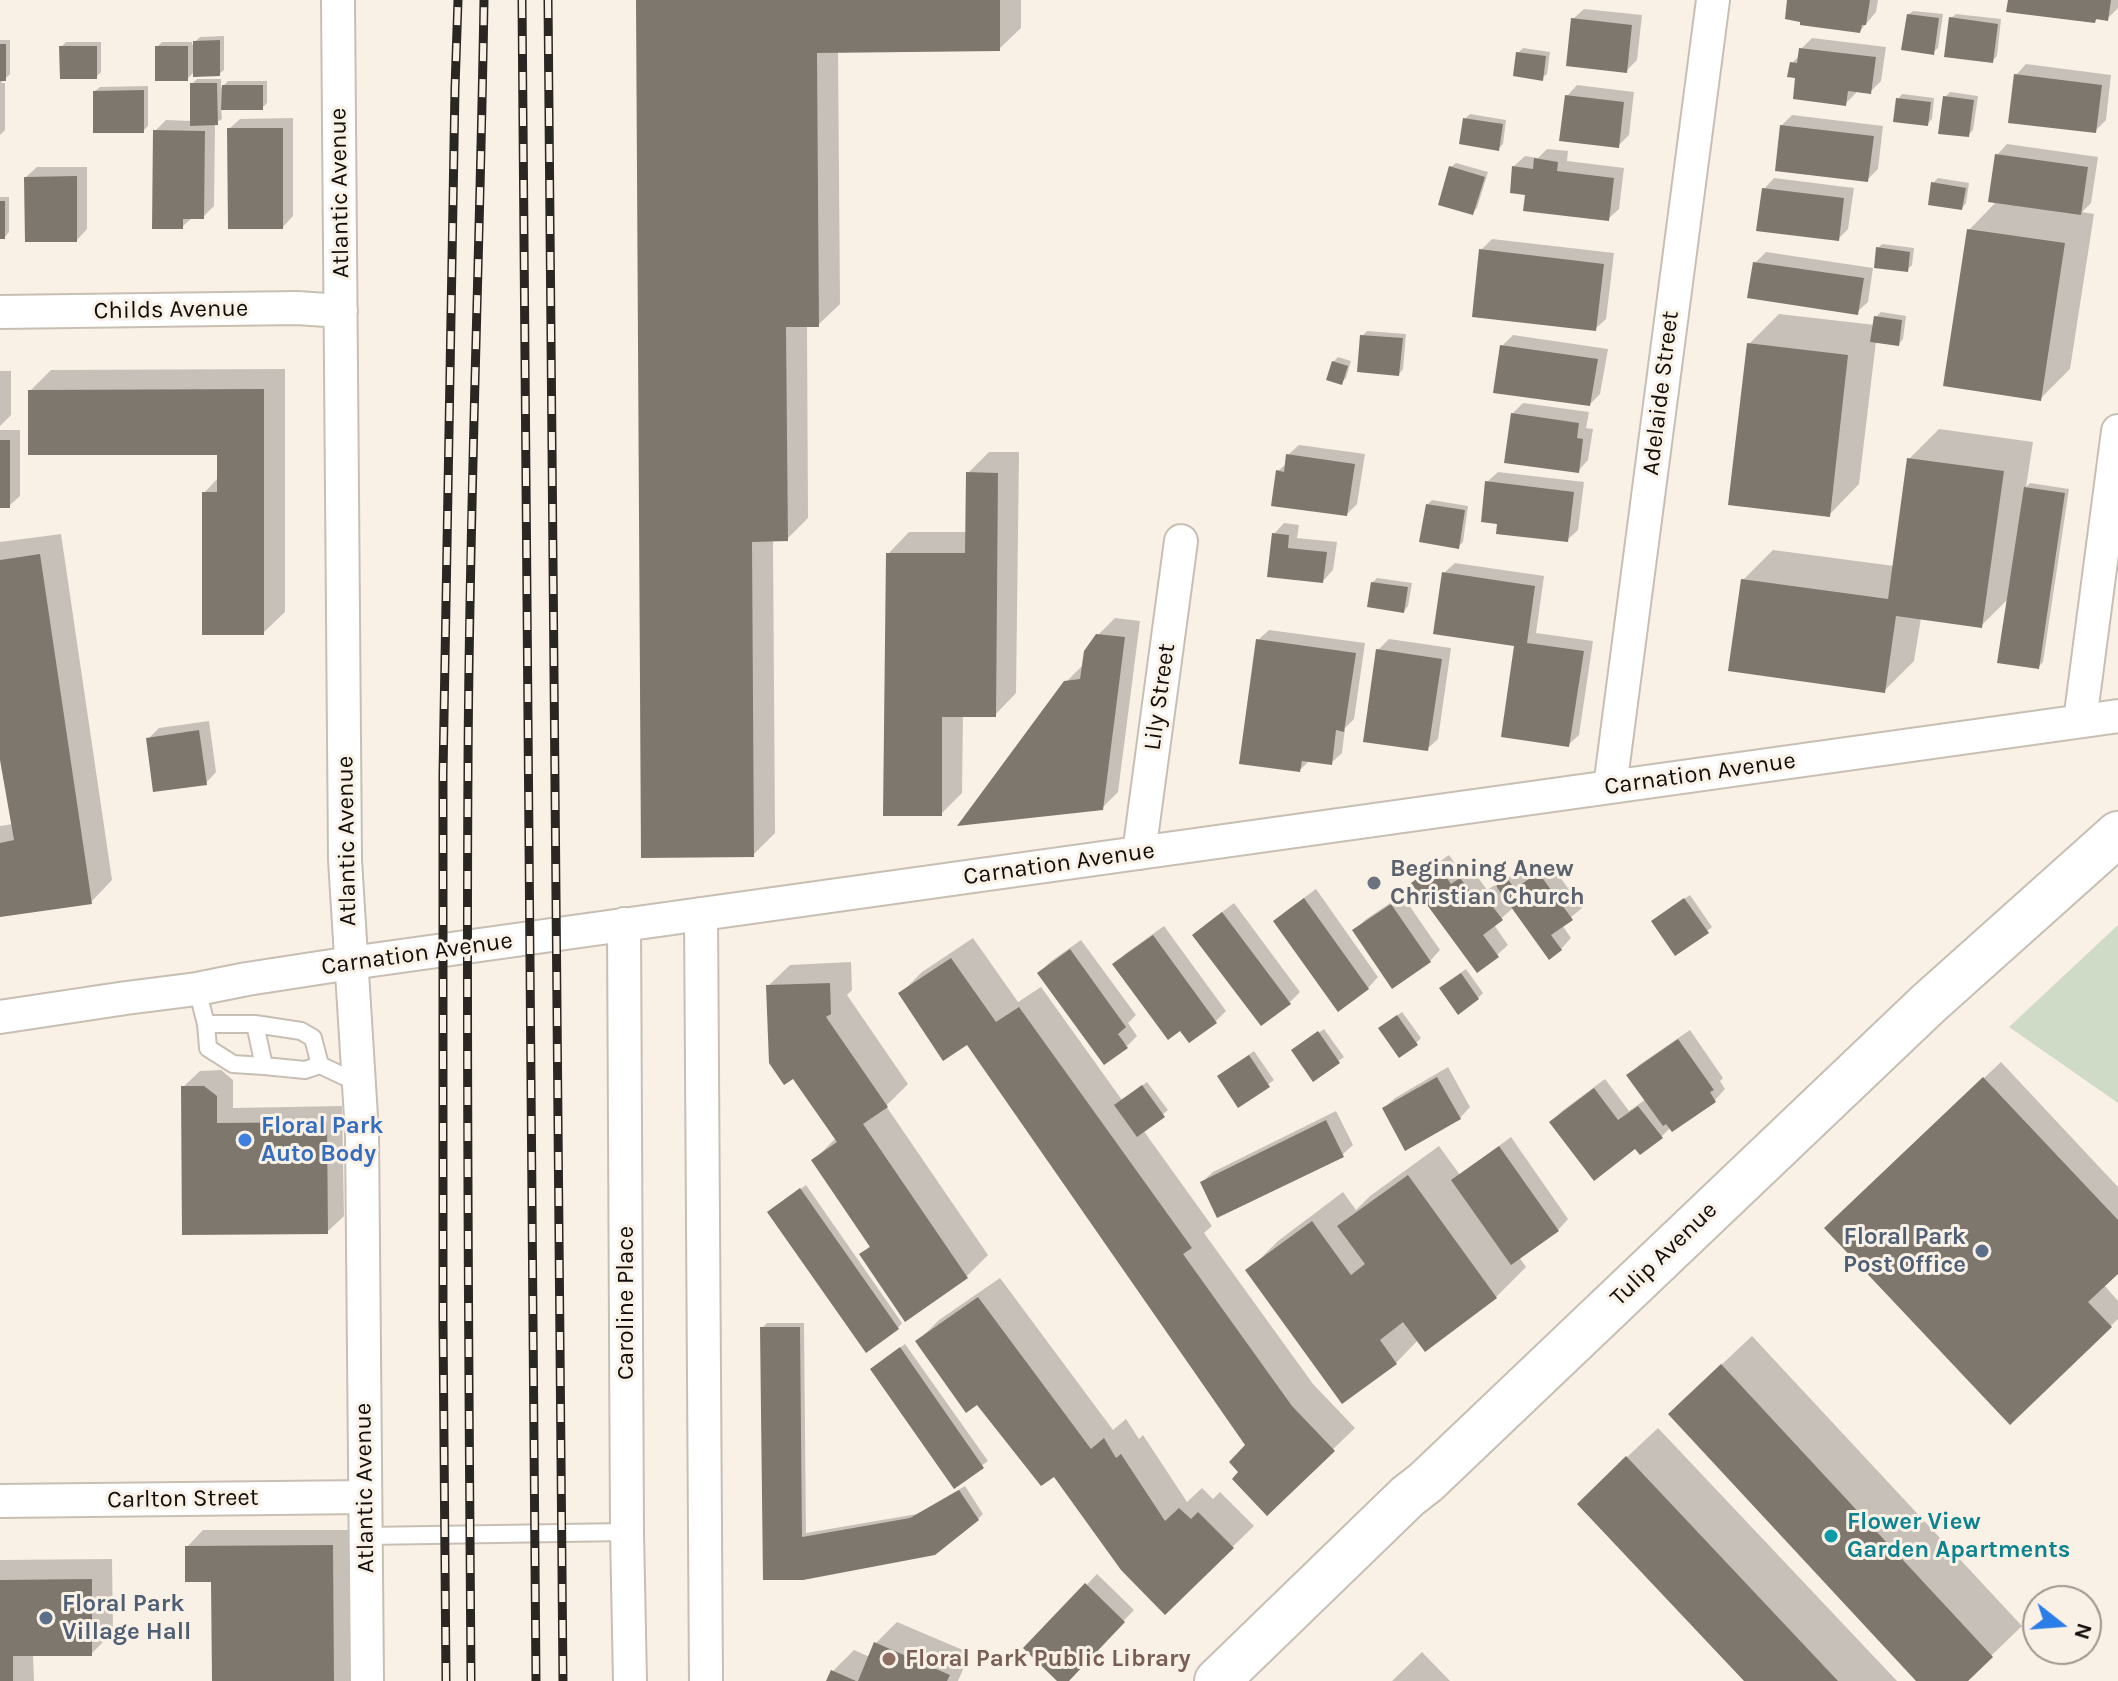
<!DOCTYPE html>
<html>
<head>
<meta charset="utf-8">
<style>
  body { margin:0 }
  #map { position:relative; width:2118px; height:1681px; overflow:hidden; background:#f9f1e6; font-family:Karla,sans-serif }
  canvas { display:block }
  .north { position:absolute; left:2022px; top:1585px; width:80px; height:80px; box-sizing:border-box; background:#f9f1e6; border:2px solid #9c968e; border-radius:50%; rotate:107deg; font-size:22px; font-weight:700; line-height:32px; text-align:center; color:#100d0a }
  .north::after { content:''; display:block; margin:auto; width:28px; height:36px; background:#2b7de8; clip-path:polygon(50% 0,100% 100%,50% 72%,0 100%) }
</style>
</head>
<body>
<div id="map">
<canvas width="2118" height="1681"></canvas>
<div class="north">N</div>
</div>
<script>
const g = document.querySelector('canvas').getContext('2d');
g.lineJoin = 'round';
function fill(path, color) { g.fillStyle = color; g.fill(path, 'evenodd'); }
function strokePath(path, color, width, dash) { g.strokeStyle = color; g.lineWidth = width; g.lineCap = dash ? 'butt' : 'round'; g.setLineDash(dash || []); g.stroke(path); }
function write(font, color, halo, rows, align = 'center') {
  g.font = font + ' Karla,sans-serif'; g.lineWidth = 6; g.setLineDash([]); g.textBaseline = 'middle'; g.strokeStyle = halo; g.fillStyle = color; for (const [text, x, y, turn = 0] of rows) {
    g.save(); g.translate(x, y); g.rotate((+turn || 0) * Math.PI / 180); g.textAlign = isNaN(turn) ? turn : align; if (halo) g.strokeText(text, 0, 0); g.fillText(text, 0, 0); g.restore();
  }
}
fill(new Path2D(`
  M2118 925V1103L2009 1027Z`), '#cfdbc7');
fill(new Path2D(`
  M638 0H1021V28L999 49 838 50 840 304 818 325H807L808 518 787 539 773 540 775 833 753 855Z
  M1789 0H1878L1876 12 1860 31Z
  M2010 0H2118V8L2107 19 2098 18 2095 21Z
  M1584 9 1642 15 1637 60 1626 71 1573 19Z
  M1913 11 1943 14 1938 48 1933 52 1908 15Z
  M1956 14 2001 19 1997 56 1992 61 1951 18Z
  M224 36V70L219 74 195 71 187 79 157 47 162 42H192V45L200 37Z
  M1812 38 1886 47 1881 81 1870 92 1856 90V93L1845 104 1797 77 1792 63 1800 55 1801 49Z
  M0 40H10V74L1 83H5V130L0 135Z
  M66 42H101V72L96 77 61 47Z
  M1523 48 1550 52 1547 74 1542 78 1518 53Z
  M2026 64 2111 75 2106 120 2095 131 2016 75Z
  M197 79H221V88L228 81H267V103L262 108H221L222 119 215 123 214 206 203 217H193L182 227 155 131 166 120 192 121V84Z
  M1577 85 1634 92 1629 135 1618 146 1567 96Z
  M148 86V126L143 131 95 91 100 87Z
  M1950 92 1978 96 1973 130 1968 135 1945 97Z
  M1902 94 1934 98 1932 119 1927 124 1898 99Z
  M1470 114 1506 120 1503 144 1498 149 1465 119Z
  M1792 115 1883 126 1878 169 1867 180 1781 126Z
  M293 118V216L283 227 229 129 240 119Z
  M2007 144 2098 157 2091 203 2082 212 2094 214 2070 369 2040 399 1969 230 1997 201V155Z
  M1547 149 1568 151 1567 161 1624 168 1619 209 1608 219 1527 193 1514 166 1525 156 1538 158Z
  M1456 163 1488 172 1477 208 1472 213 1451 167Z
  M37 167H87V229L77 240 26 177Z
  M1774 178 1854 188 1848 229 1838 239 1764 189Z
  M1938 178 1969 183 1966 203 1962 208 1933 183Z
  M0 197H9V232L5 237H0Z
  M1492 239 1614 253 1606 319 1595 329 1481 250Z
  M1882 244 1914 248 1912 265 1907 270 1878 248Z
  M1766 252 1873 268 1868 302 1857 312 1755 263Z
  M1881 312 1906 316 1903 339 1899 344 1876 341 1859 484 1829 515 1749 344 1779 314 1875 325 1876 317Z
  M1367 331 1406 334 1403 369 1399 374 1362 336Z
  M1513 335 1608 349 1600 394 1590 404 1502 346Z
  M1338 357 1351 361 1346 378 1341 383 1333 362Z
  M285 369V612L263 633 204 493 219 477V453L30 391 51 370Z
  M0 371H11V415L0 426Z
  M1523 403 1589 412 1586 428 1593 429 1588 460 1578 471 1512 414Z
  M1939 429 2033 442 2026 487 2030 483 2069 489 2043 662 2038 667 2009 598 1981 626 1921 618 1914 661 1884 691 1743 580 1773 550 1894 566 1909 459Z
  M0 430H20V496L9 506H0Z
  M1299 445 1365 454 1357 504 1347 514 1278 471 1287 463 1288 455Z
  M989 452H1019L1016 693 995 715H963L962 793 941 814 888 554 909 532H967L968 473Z
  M1498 472 1584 482 1578 530 1567 540 1500 522 1487 482Z
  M1432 500 1468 506 1463 542 1459 546 1427 505Z
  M1284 523 1299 525 1297 538 1337 542 1333 570 1323 581 1269 575 1274 534Z
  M61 534 112 880 91 902 0 915V826L13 824 0 748V542Z
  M1455 563 1544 576 1536 633 1593 641 1579 735 1568 745 1517 645 1444 573Z
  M1377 578 1412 583 1408 606 1404 611 1372 583Z
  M1115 618 1140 621 1118 792 1102 808 1065 683 1082 666 1098 635Z
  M1269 630 1365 643 1354 719 1345 728 1342 753 1331 763 1310 760 1300 770 1258 640Z
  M1389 639 1451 648 1438 739 1427 749 1378 650Z
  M209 721 216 772 206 783 148 739 159 728Z
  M1449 855 1463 875 1472 869 1487 890 1495 885 1497 888 1518 869 1527 880 1550 863 1582 908 1562 925 1571 938 1561 949 1514 907 1494 925 1508 945 1497 955 1414 884 1424 873Z
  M1316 889 1378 977 1368 988 1276 921 1286 911Z
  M1402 895 1440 950 1430 961 1355 931 1365 920Z
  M1690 895 1712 927 1707 931 1658 917Z
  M1234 903 1300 992 1290 1002 1205 925Z
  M1164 926 1226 1011 1216 1021 1115 964 1125 954Z
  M973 938 1018 1002 1041 987 1122 1100 1147 1082 1168 1110 1143 1130 1212 1226 1204 1233 1313 1384 1355 1428 1267 1513 1241 1472 1248 1445 967 1042 901 993 922 972Z
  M1081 940 1136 1015 1128 1023 1137 1036 1127 1046 1039 973 1050 962Z
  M851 962 852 990 847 995 908 1084 886 1106 988 1255 966 1277 862 1254 871 1245 814 1160 836 1138 768 986 790 965Z
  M1466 969 1483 993 1478 998 1446 983Z
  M1402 1012 1421 1038 1416 1043 1385 1024Z
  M1324 1029 1344 1057 1313 1079 1295 1049Z
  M1690 1030 1723 1078 1720 1081 1725 1089 1715 1100 1672 1130 1671 1127 1661 1137 1636 1147 1551 1122 1562 1111 1605 1079 1629 1111 1646 1099 1629 1075 1639 1065Z
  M1254 1051 1274 1080 1239 1106 1224 1072Z
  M2001 1062 2118 1187V1272L2104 1285 2118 1301V1319L2010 1422 1842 1212Z
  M1448 1067 1470 1107 1460 1118 1384 1108 1395 1098Z
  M221 1070 233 1080V1108L342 1106 344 1216 327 1232 184 1233 183 1087 200 1071Z
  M1336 1111 1353 1145 1342 1155 1202 1182 1213 1172Z
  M1511 1137 1568 1219 1558 1230 1519 1257 1526 1267 1496 1297 1418 1340 1396 1363 1248 1271 1278 1241 1343 1192 1356 1210 1370 1196 1439 1146 1460 1175Z
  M806 1185 902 1323 898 1328 774 1208Z
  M1000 1278 1113 1430 1126 1419 1139 1439 1143 1435 1187 1502 1202 1488 1213 1499 1220 1492 1254 1526 1165 1612 1054 1474 977 1402 918 1341 939 1320Z
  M767 1323H804L806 1533 917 1514 965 1486 983 1514 978 1519 803 1578 762 1328Z
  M1752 1336 2022 1626 1965 1681H1919L1701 1384Z
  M905 1344 988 1461 954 1486 877 1365Z
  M1658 1428 1897 1681H1747L1609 1474Z
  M203 1530H349V1681H214L213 1580 187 1547Z
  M112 1559 113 1632 91 1654H33L34 1681H0V1560Z
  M1097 1574 1134 1610 1066 1681H1060L1026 1648Z
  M897 1622 970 1653 958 1681H829L833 1671 854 1650 870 1657 875 1644Z
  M1422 1652 1450 1681H1392Z`), '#0003');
fill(new Path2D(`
  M636 0H1000V51L817 53 819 327H786L788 541 752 542 754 857 641 858Z
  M1787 0H1870L1866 25H1862L1860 33 1800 25V22L1785 19Z
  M2008 0H2111L2108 21 2096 19 2095 23 2006 12Z
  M1907 14 1939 18 1934 55 1901 50Z
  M1949 17 1998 24 1993 63 1944 57Z
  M1571 18 1632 25 1627 73 1566 66Z
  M220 40V76L193 77V41Z
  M0 44H6V81H0Z
  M59 46H97V79H60Z
  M155 46H188V81H155Z
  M1799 48 1876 57 1871 94 1848 91 1846 106 1793 99 1795 78 1787 77 1790 62 1797 63Z
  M1516 52 1546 56 1543 81 1513 76Z
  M2014 74 2102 85 2096 133 2008 123Z
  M190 83H217L218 125 190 126Z
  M222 85H263V110H221Z
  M144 90V133H93V91Z
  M1565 95 1624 102 1619 148 1559 141Z
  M1943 96 1974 100 1969 137 1938 134Z
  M1896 98 1931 102 1928 126 1893 122Z
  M1463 118 1503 124 1499 151 1459 144Z
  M1780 125 1874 136 1868 182 1775 171Z
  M227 128H283V229H228Z
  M153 130 205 131 204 219H183V229H152Z
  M1995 154 2088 167 2081 215 1988 202Z
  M1534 158 1558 162 1557 171 1614 178 1609 221 1523 211 1525 195 1510 193 1512 166 1533 169Z
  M1449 166 1485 177 1473 215 1438 205Z
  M77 176V242H25L24 177Z
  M1931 182 1966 188 1962 210 1928 205Z
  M1762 188 1844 198 1839 241 1756 231Z
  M0 201H5V239H0Z
  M1967 229 2065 243 2041 401 1943 386Z
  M1876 247 1910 252 1908 272 1874 268Z
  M1479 249 1604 264 1596 331 1472 317Z
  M1753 262 1864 278 1858 315 1747 298Z
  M1874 316 1902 320 1899 346 1870 342Z
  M1360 335 1403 338 1399 376 1357 372Z
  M1747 343 1848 355 1830 517 1728 505Z
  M1500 345 1598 359 1590 406 1493 393Z
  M1332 361 1348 366 1342 385 1326 380Z
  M264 389V635H202V492H217V455H28V390Z
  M1511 413 1579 423 1577 438 1583 439 1579 473 1504 463Z
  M0 440H10V508H0Z
  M1286 454 1355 464 1347 516 1271 506 1276 470 1284 472Z
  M1907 458 2004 471 1982 628 1896 616 1885 693 1728 671 1741 579 1888 599Z
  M966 472 998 473 996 717H942V816H883L886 553H965Z
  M1485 481 1574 492 1568 542 1496 534 1497 524 1481 522Z
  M2024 487 2065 493 2039 669 1997 663Z
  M1426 504 1465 510 1459 549 1419 542Z
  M1272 533 1289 535 1288 548 1327 552 1323 583 1267 577Z
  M40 554 92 904 0 917V843L14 840 0 760V560Z
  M1442 572 1535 586 1527 643 1584 651 1569 747 1501 737 1514 646 1433 634Z
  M1371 582 1408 587 1404 613 1367 607Z
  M1096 634 1125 637 1103 810 957 826 1064 681 1080 679 1084 651Z
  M1256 639 1356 653 1344 732 1336 730 1332 765 1302 761 1300 772 1239 764Z
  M1376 649 1442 659 1428 751 1363 742Z
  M199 730 207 785 153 792 146 738Z
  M1437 864 1451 884 1460 878 1476 899 1483 894 1503 920 1483 935 1499 957 1477 973 1411 883Z
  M1538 872 1573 920 1551 935 1562 950 1549 960 1496 886 1507 878 1515 889Z
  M1304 898 1369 989 1338 1012 1273 921Z
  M1684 898 1709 933 1675 956 1651 921Z
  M1391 904 1431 962 1392 989 1352 930Z
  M1222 912 1291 1004 1261 1026 1192 935Z
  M1153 935 1217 1023 1189 1043 1180 1031 1168 1040 1112 964Z
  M1070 949 1126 1027 1118 1034 1128 1048 1104 1065 1037 973Z
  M951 958 996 1022 1019 1007 1192 1248 1183 1254 1292 1406 1335 1451 1267 1516 1232 1479 1238 1472 1229 1462 1245 1445 967 1045 943 1061 898 993Z
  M1461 973 1479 999 1458 1015 1439 988Z
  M830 983 831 1014 826 1017 888 1107 863 1124 968 1278 905 1322 859 1254 870 1247 811 1160 837 1142 793 1079 784 1085 769 1063 766 985Z
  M1397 1015 1418 1045 1399 1058 1378 1028Z
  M1318 1031 1340 1063 1313 1082 1291 1050Z
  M1678 1039 1714 1090 1710 1092 1716 1102 1672 1132 1666 1124 1663 1126 1626 1075Z
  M1249 1055 1270 1087 1238 1108 1217 1076Z
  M1437 1077 1461 1119 1405 1151 1382 1108Z
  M1983 1077 2118 1220V1274L2088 1302 2112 1327 2010 1425 1824 1228Z
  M1142 1085 1165 1117 1137 1137 1114 1105Z
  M181 1086H204L217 1096V1123L327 1122 328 1234 182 1235Z
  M1594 1088 1618 1120 1638 1106 1663 1138 1640 1155 1635 1149 1594 1181 1549 1122Z
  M1326 1120 1344 1157 1217 1218 1200 1182Z
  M1499 1146 1559 1231 1511 1265 1451 1180Z
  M1408 1175 1497 1298 1425 1352 1403 1322 1380 1340 1397 1364 1342 1404 1245 1270 1312 1221 1351 1275 1365 1264 1337 1226Z
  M800 1188 899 1329 866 1353 767 1212Z
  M978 1297 1091 1449 1104 1438 1116 1458 1121 1454 1165 1521 1179 1508 1191 1519 1198 1512 1234 1548 1165 1615 1121 1570 1054 1477 1041 1486 977 1405 966 1413 915 1341Z
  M760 1327H800L802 1537 910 1518 959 1490 979 1520 935 1555 803 1580H763Z
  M900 1347 984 1468 954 1489 870 1369Z
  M1721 1364 1993 1657 1968 1681H1916L1668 1414Z
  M1626 1456 1838 1681H1744L1577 1504Z
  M333 1545 334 1681H212L211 1582H185V1546Z
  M92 1579V1656H13V1681H0V1580Z
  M1085 1583 1125 1622 1069 1681H1057L1023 1648Z
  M874 1642 950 1675 947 1681H858Z
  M831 1670 856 1681H826Z`), '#7e776d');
const lane = new Path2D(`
  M197 989 206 1024H255L264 1066 305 1070 320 1065 358 1083
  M206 1024 208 1048 233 1064 264 1066
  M255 1024 301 1031 313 1038 320 1065
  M365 1536 627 1532`);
const street = new Path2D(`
  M338 0 345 860 362 1133 367 1681
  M0 312 297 308 341 311
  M2080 721 2118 431
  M1610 787 1713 0
  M1139 853 1181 541
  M701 914 706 1681
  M624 924 627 1532 630 1681
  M0 1017 126 998 197 989 247 979 351 963 2118 716
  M0 1501 365 1497`);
const secondary = new Path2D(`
  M1217 1681 1408 1496 1426 1482 1929 1003 2118 834`);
strokePath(lane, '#c7bfb4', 20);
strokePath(street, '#c7bfb4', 36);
strokePath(secondary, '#c7bfb4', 48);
strokePath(lane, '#fff', 16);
strokePath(street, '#fff', 32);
strokePath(secondary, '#fff', 44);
const rail = new Path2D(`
  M522 0 536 1681
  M548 0 563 1681
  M446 1681 443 1323V774L455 88 458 0
  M471 1681C469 1377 466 1073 468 769 469 512 480 256 484 0`);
strokePath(rail, '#2a2723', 9);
strokePath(rail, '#f9f1e6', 6, [18]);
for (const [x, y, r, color] of [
  [1374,883,8,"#6b7280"],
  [245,1140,8,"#3f7fe0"],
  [1982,1251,8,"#5c6f8a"],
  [1831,1536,8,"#0f9aa8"],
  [46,1618,8,"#5c6f8a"],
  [889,1659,8,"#8d6e63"]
]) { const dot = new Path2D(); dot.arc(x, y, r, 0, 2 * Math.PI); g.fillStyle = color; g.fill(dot); strokePath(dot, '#f9f1e6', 3); }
write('24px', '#100d0a', '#f9f1e6', [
  ["Atlantic Avenue",340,193,-91],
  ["Childs Avenue",171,310,-1],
  ["Adelaide Street",1661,393,-83],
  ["Lily Street",1160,697,-82],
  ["Carnation Avenue",1700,774,-8],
  ["Atlantic Avenue",347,841,-91],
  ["Carnation Avenue",1059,864,-8],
  ["Carnation Avenue",417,954,-8],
  ["Tulip Avenue",1664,1254,-44],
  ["Caroline Place",626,1303,-90],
  ["Atlantic Avenue",365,1488,-91],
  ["Carlton Street",183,1499,-1]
]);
write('bold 24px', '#5b616d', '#f9f1e6', [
  ["Beginning Anew",1390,869],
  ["Christian Church",1390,897]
], 'left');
write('bold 24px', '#366cbe', '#f9f1e6', [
  ["Floral Park",261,1126],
  ["Auto Body",261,1154]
], 'left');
write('bold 24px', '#4e5e75', '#f9f1e6', [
  ["Floral Park",1966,1237],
  ["Post Office",1966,1265],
  ["Floral Park",62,1604,"left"],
  ["Village Hall",62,1632,"left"]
], 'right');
write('bold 24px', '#0d838f', '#f9f1e6', [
  ["Flower View",1847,1522],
  ["Garden Apartments",1847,1550]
], 'left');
write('bold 24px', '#785e54', '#f9f1e6', [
  ["Floral Park Public Library",905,1659]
], 'left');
</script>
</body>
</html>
